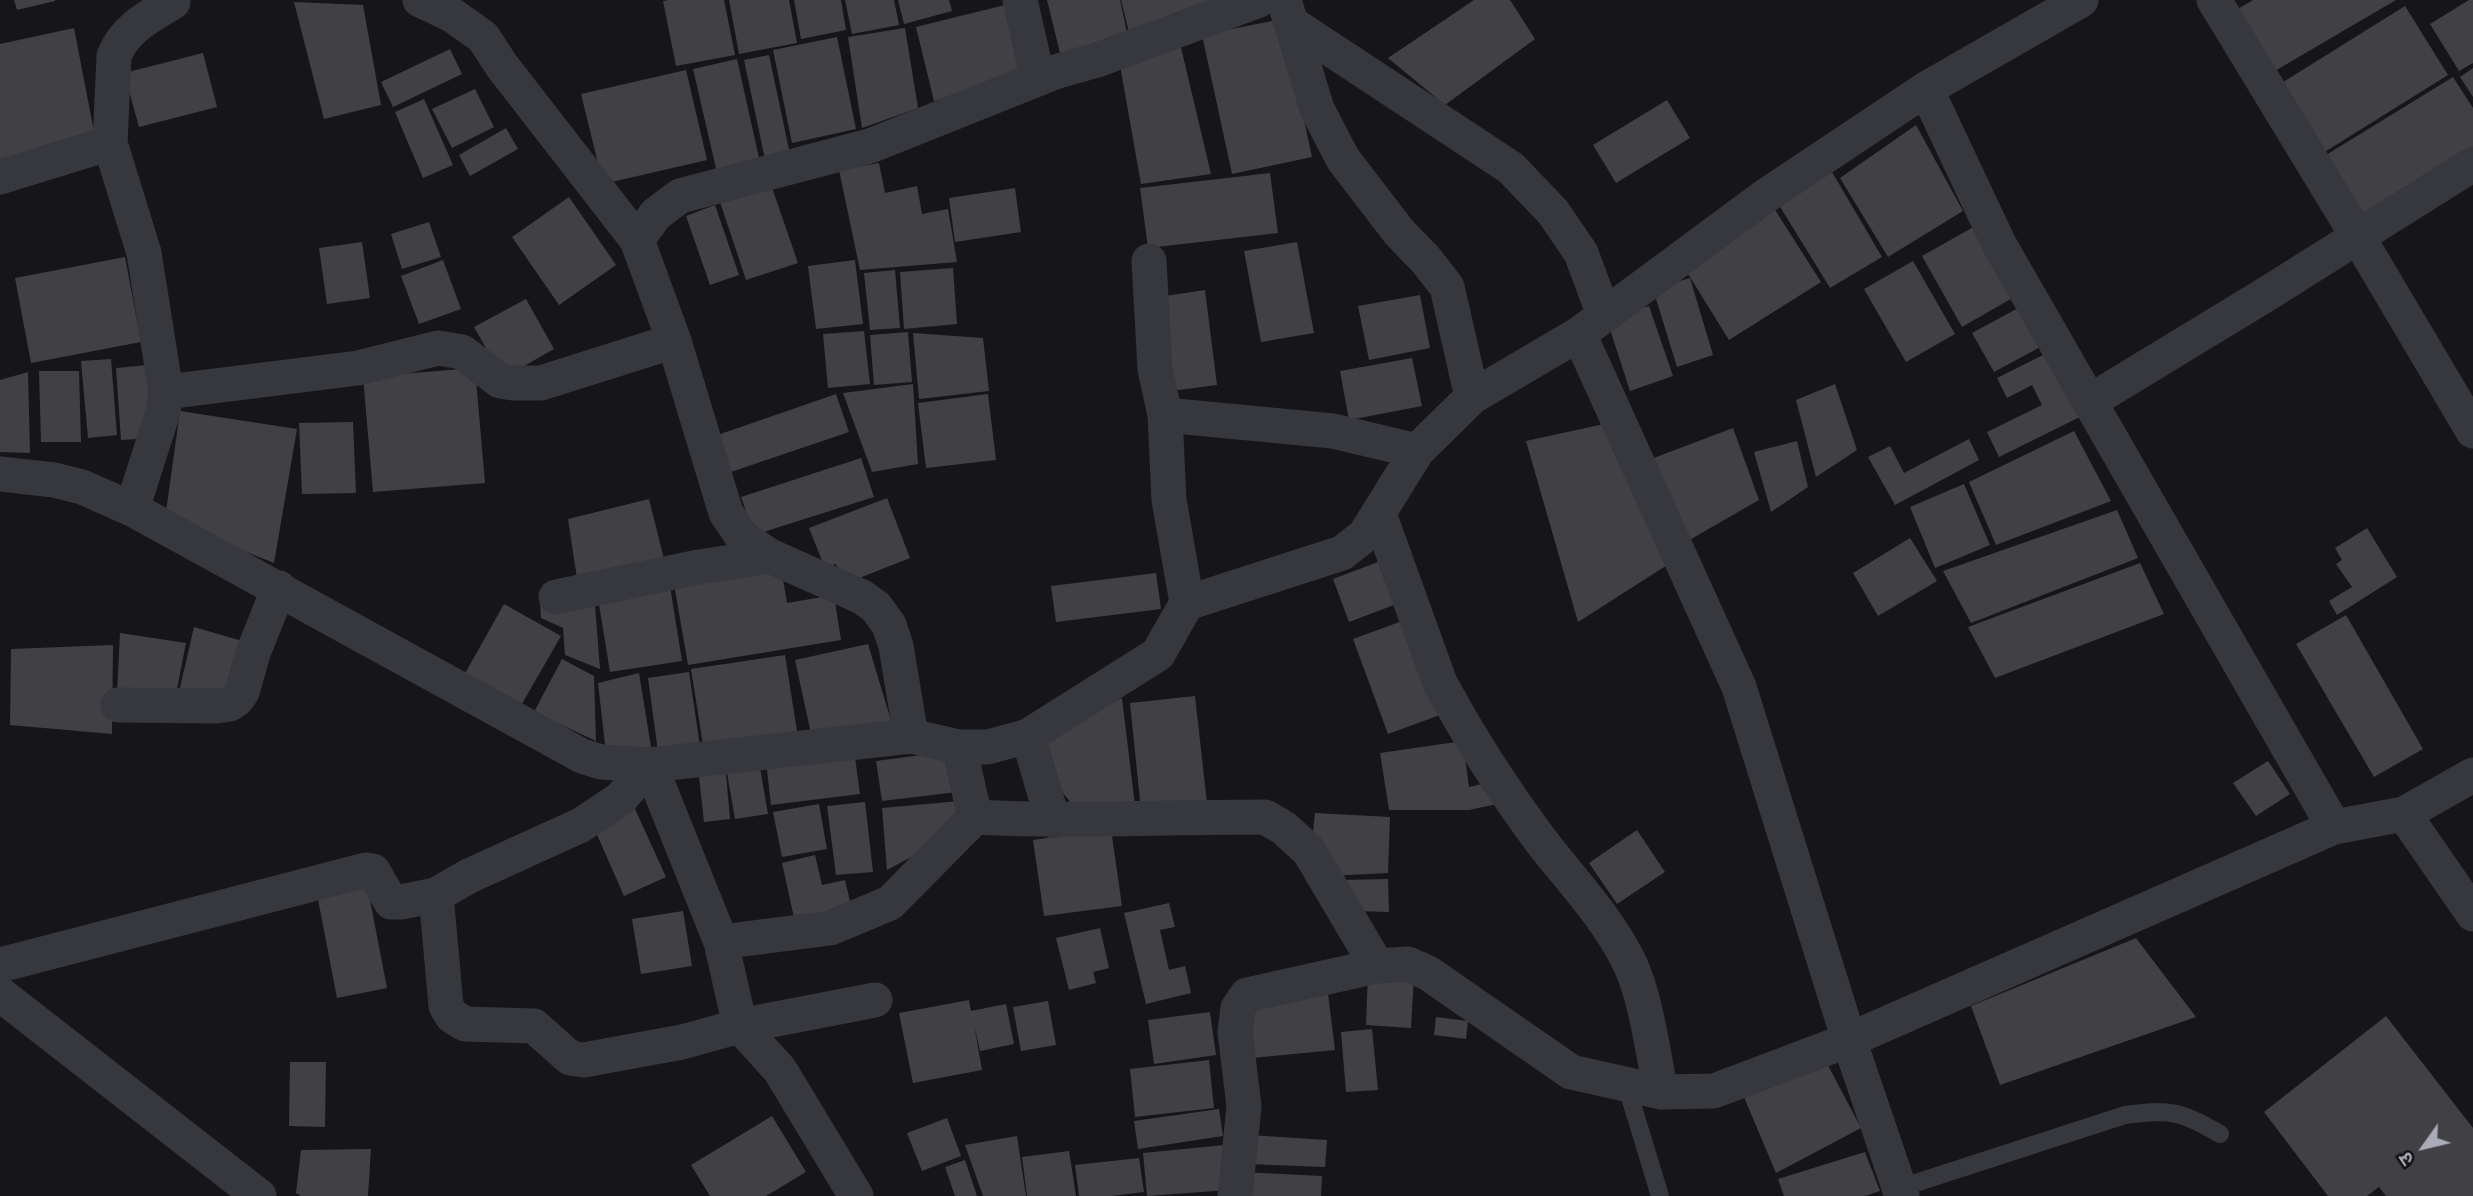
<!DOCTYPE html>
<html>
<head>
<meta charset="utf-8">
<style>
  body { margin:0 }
  #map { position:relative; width:2473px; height:1196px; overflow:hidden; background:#161618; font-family:"Space Grotesk","Noto Sans Devanagari",sans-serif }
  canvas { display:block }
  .north { position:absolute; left:2389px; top:1112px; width:70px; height:70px; -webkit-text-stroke:5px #111113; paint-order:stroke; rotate:236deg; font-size:19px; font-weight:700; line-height:28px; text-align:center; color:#a9abb7 }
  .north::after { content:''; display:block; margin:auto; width:24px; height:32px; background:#a9abb7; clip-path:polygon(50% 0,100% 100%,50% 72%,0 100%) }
</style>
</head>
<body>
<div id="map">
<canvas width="2473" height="1196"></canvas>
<div class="north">उ</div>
</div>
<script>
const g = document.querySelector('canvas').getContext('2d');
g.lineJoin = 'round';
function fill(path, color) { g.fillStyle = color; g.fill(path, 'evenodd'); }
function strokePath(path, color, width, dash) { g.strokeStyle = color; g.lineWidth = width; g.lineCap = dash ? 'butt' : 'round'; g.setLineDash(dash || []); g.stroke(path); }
fill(new Path2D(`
  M14 0H55V1L17 10Z
  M669 0H724L735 55 676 66 663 1Z
  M729 0H789L797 43 739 54Z
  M794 0H841L846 30 801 39Z
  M845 0H894L899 25 852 34Z
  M898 0H949L952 11 904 24Z
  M1047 0H1120L1128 37 1060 53Z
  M1121 0H1217L1129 32Z
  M1474 0H1510L1535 39 1445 105 1388 58Z
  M2253 0H2396L2268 75 2231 13Z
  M2469 0H2473V63L2459 71 2430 24Z
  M294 2 363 5 381 105 324 119Z
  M1013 3 1033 76 934 101 916 27Z
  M2405 6 2448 75 2323 153 2280 84Z
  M1282 19 1312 157 1232 174 1202 35Z
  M74 28 96 142 0 161V44Z
  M905 28 918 108 862 128 848 37Z
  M837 37 856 129 792 143 773 50Z
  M1179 39 1211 174 1141 184 1118 54Z
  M450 49 462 74 393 107 381 82Z
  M203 53 217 107 139 127 124 73Z
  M769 55 791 159 766 164 744 60Z
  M737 59 761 167 718 177 693 69Z
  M2473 68V97L2460 77Z
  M686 70 707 160 603 184 581 94Z
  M2453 77 2473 108V153L2366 219 2326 155Z
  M475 89 494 127 452 148 432 109Z
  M424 99 453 165 423 178 395 112Z
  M1667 100 1690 138 1616 183 1593 145Z
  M1916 125 1963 211 1888 257 1840 178Z
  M506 128 518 149 470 176 459 155Z
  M879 163 885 193 917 186 922 214 948 209 957 262 860 270 839 170Z
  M1832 172 1882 257 1830 288 1779 205Z
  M1270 173 1278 233 1148 248 1140 188Z
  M769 179 798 263 746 280 718 196Z
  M1015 188 1021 232 955 242 949 198Z
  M569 197 616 265 559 305 512 237Z
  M1770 202 1821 282 1729 340 1680 261Z
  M715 205 739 275 710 285 686 216Z
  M429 222 441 257 402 269 391 234Z
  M1977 225 2016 296 1962 327 1922 256Z
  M362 242 370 298 327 304 319 248Z
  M1297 242 1314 333 1261 342 1244 251Z
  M125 257 141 342 31 363 15 278Z
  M443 260 461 309 419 324 401 276Z
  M855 260 863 324 816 329 808 266Z
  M1913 261 1955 334 1906 362 1864 289Z
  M953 268 957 324 904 329 900 272Z
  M895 270 900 328 870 330 864 273Z
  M1690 278 1713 355 1677 367 1653 289Z
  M1205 290 1217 385 1171 391 1158 297Z
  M1420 295 1430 348 1369 360 1358 306Z
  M526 299 554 349 503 378 474 327Z
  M1649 306 1673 376 1630 391 1607 320Z
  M2022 306 2044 345 1994 372 1972 333Z
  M864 331 870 384 828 388 823 334Z
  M908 332 912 382 874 385 870 335Z
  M913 333 983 338 989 391 919 399Z
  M2049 352 2082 416 1999 457 1987 432 2042 405 2032 385 2007 398 1997 378Z
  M1412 358 1422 406 1349 420 1340 371Z
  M111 359 117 435 88 438 81 361Z
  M148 365 153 438 121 440 116 368Z
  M475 368 485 483 373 492 363 377Z
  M39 371H79L81 442H41Z
  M28 372 30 453 0 452V380Z
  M913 384 918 464 872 472 843 393Z
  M1835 384 1857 450 1816 477 1796 400Z
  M836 394 849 432 719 476 706 439Z
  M988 394 996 460 926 468 918 403Z
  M180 411 297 429 274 563 165 519Z
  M353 422 356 493 302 494 299 423Z
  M1613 422 1672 562 1578 622 1526 441Z
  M1733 428 1759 500 1679 546 1643 462Z
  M2074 431 2111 501 1996 545 1969 482Z
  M1969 439 1979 460 1895 505 1868 457 1890 446 1904 473Z
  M1797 441 1808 487 1771 512 1754 452Z
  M861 458 874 497 754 535 741 497Z
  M1964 484 1990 545 1935 568 1910 507Z
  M887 498 910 558 844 584 836 564 825 568 809 528Z
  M649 499 667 571 578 585 568 519Z
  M2117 510 2138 558 1971 623 1943 571Z
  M2367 528 2397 577 2337 615 2329 601 2352 587 2336 564 2342 560 2335 548Z
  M1910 538 1937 581 1878 616 1853 573Z
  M1378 562 1394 605 1349 622 1333 579Z
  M2140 563 2164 614 1995 678 1968 627Z
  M781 567 787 603 834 595 841 640 688 665 674 584Z
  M1156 573 1161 609 1056 622 1051 586Z
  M670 586 682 661 610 672 598 598Z
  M540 601 595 605 600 669 565 655 563 628 541 618Z
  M504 604 561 636 519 709 463 677Z
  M2346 615 2423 749 2374 777 2296 644Z
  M1405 620 1440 715 1388 734 1353 639Z
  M194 627 249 643 230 700 179 692Z
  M120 633 186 643 176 694 117 693Z
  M868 644 895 734 813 743 795 660Z
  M113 645 112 734 10 725 11 649Z
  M785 655 797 731 703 745 691 669Z
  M562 659 594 676 596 741 534 712Z
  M689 672 701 753 659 759 648 678Z
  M639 673 652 753 605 745 598 683Z
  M1195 696 1207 803 1141 810 1130 703Z
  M1122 698 1136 814 1081 815 1049 776 1046 727Z
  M1463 741 1469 787 1494 781 1502 803 1469 810H1389L1380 753Z
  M854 750 860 794 771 805 766 761Z
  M952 751 957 792 882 801 876 761Z
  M2268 761 2290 794 2256 816 2233 783Z
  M759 762 768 814 735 819 726 767Z
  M726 774 730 819 704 822 699 776Z
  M630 798 666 877 624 896 591 821Z
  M960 801 956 833 887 870 882 808Z
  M865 802 873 872 836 875 827 806Z
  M819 804 827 849 782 857 773 812Z
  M1315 813 1390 817 1388 873 1330 876 1311 852Z
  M1111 829 1122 906 1044 916 1033 840Z
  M1637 830 1665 872 1617 904 1589 863Z
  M815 855 822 885 845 880 852 910 795 922 782 863Z
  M366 879 387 988 337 998 316 889Z
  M1388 879 1389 912 1356 911 1342 880Z
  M1169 903 1175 927 1160 930 1169 970 1185 966 1191 993 1146 1004 1124 913Z
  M683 911 692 966 641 974 632 919Z
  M1100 928 1109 968 1093 972 1096 983 1069 990 1056 938Z
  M2136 938 2196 1017 2000 1085 1971 1006Z
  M1368 973 1414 975 1411 1028 1366 1025Z
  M1328 993 1335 1050 1252 1058 1246 1001Z
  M969 1000 971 1011 1006 1004 1014 1044 980 1051 974 1024 982 1070 913 1083 899 1013Z
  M1048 1001 1056 1045 1021 1051 1013 1007Z
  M1210 1012 1216 1055 1154 1064 1148 1020Z
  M2386 1016 2473 1128V1196H2386L2379 1187 2367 1196H2328L2264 1112Z
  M1436 1017 1468 1021 1466 1039 1434 1035Z
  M1372 1029 1378 1090 1346 1092 1341 1032Z
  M1821 1052 1861 1128 1776 1173 1741 1090Z
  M1209 1060 1214 1108 1135 1117 1130 1069Z
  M290 1062H326L325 1127 289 1126Z
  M1219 1109 1223 1136 1138 1149 1134 1121Z
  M772 1116 806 1172 766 1196H710L691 1165Z
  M947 1118 961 1156 922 1171 907 1133Z
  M1249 1135 1327 1140 1325 1167 1248 1164Z
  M1017 1136 1026 1196H983L965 1145Z
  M1224 1145 1229 1190 1147 1196 1143 1153Z
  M371 1149 368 1196H301L296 1193 301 1150Z
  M1069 1151 1076 1196H1027L1022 1157Z
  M1865 1152 1880 1191 1865 1196H1784L1778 1179Z
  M1139 1158 1144 1192 1111 1196H1079L1075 1165Z
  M965 1160 977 1196H955L945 1167Z
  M1241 1172 1322 1176 1321 1196H1240Z`), '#414045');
strokePath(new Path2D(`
  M1626 1084 1660 1196
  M1900 1188 2125 1115C2170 1109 2181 1111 2220 1134`), '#37383d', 18);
strokePath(new Path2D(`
  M420 0 452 15 483 37 502 66 637 240 674 341 726 513 743 538 770 556 862 597 876 607 889 625 896 646 911 736 959 747H988L1028 736 1158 654 1187 603 1342 553 1365 535 1417 451 1472 397 1579 334 1764 197 1926 89 2081 0
  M1020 0 1038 79
  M1284 0 1317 109 1343 159 1399 232 1426 260 1447 287 1472 397
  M2214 0 2358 237 2473 431
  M1291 23 1511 168 1553 212 1581 253 1604 315
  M1926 89 1999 244 2334 827 2404 814 2473 914
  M0 177 110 143
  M637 240 656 214 680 196 870 146 1055 72 1097 60 1259 0
  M1149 261 1155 369 1165 415 1169 500 1187 603
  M1579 334 1739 687 1849 1040 1902 1196
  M166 392 144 253 110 143 114 56C125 28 149 17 173 2
  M2089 402 2265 295 2473 164
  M1165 415 1333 431 1417 451
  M0 474 54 480 82 487 132 509 582 756 601 762 650 765 911 736
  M132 509 163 412 166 392 358 368 438 348 462 352 500 381 513 383H541L674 341
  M1379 514 1440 683C1468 735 1506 794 1541 841 1572 881 1607 917 1629 962 1646 996 1653 1054 1661 1092
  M556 597 693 568 770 556
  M118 705 216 706 230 704 236 700 242 692 253 653 279 588
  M1028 736 1053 821
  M959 747 975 817
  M2404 814 2473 775
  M436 895 446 1006 452 1016 465 1024 534 1026 570 1058 584 1060 682 1042 740 1026 780 1070 856 1196
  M0 965 366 870 373 871 391 902H401L436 895 469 876 581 825 620 799 650 765 721 942
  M0 994 259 1196
  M875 1000 740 1026 721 942 830 928 890 903 975 817C1071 822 1168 817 1265 817L1284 828 1309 851 1377 966
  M1235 1196 1244 1106 1235 1032 1238 1008 1247 995 1377 966 1408 964 1428 973 1571 1072 1661 1092 1714 1091 1849 1040 2334 827`), '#37383d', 35);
</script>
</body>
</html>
